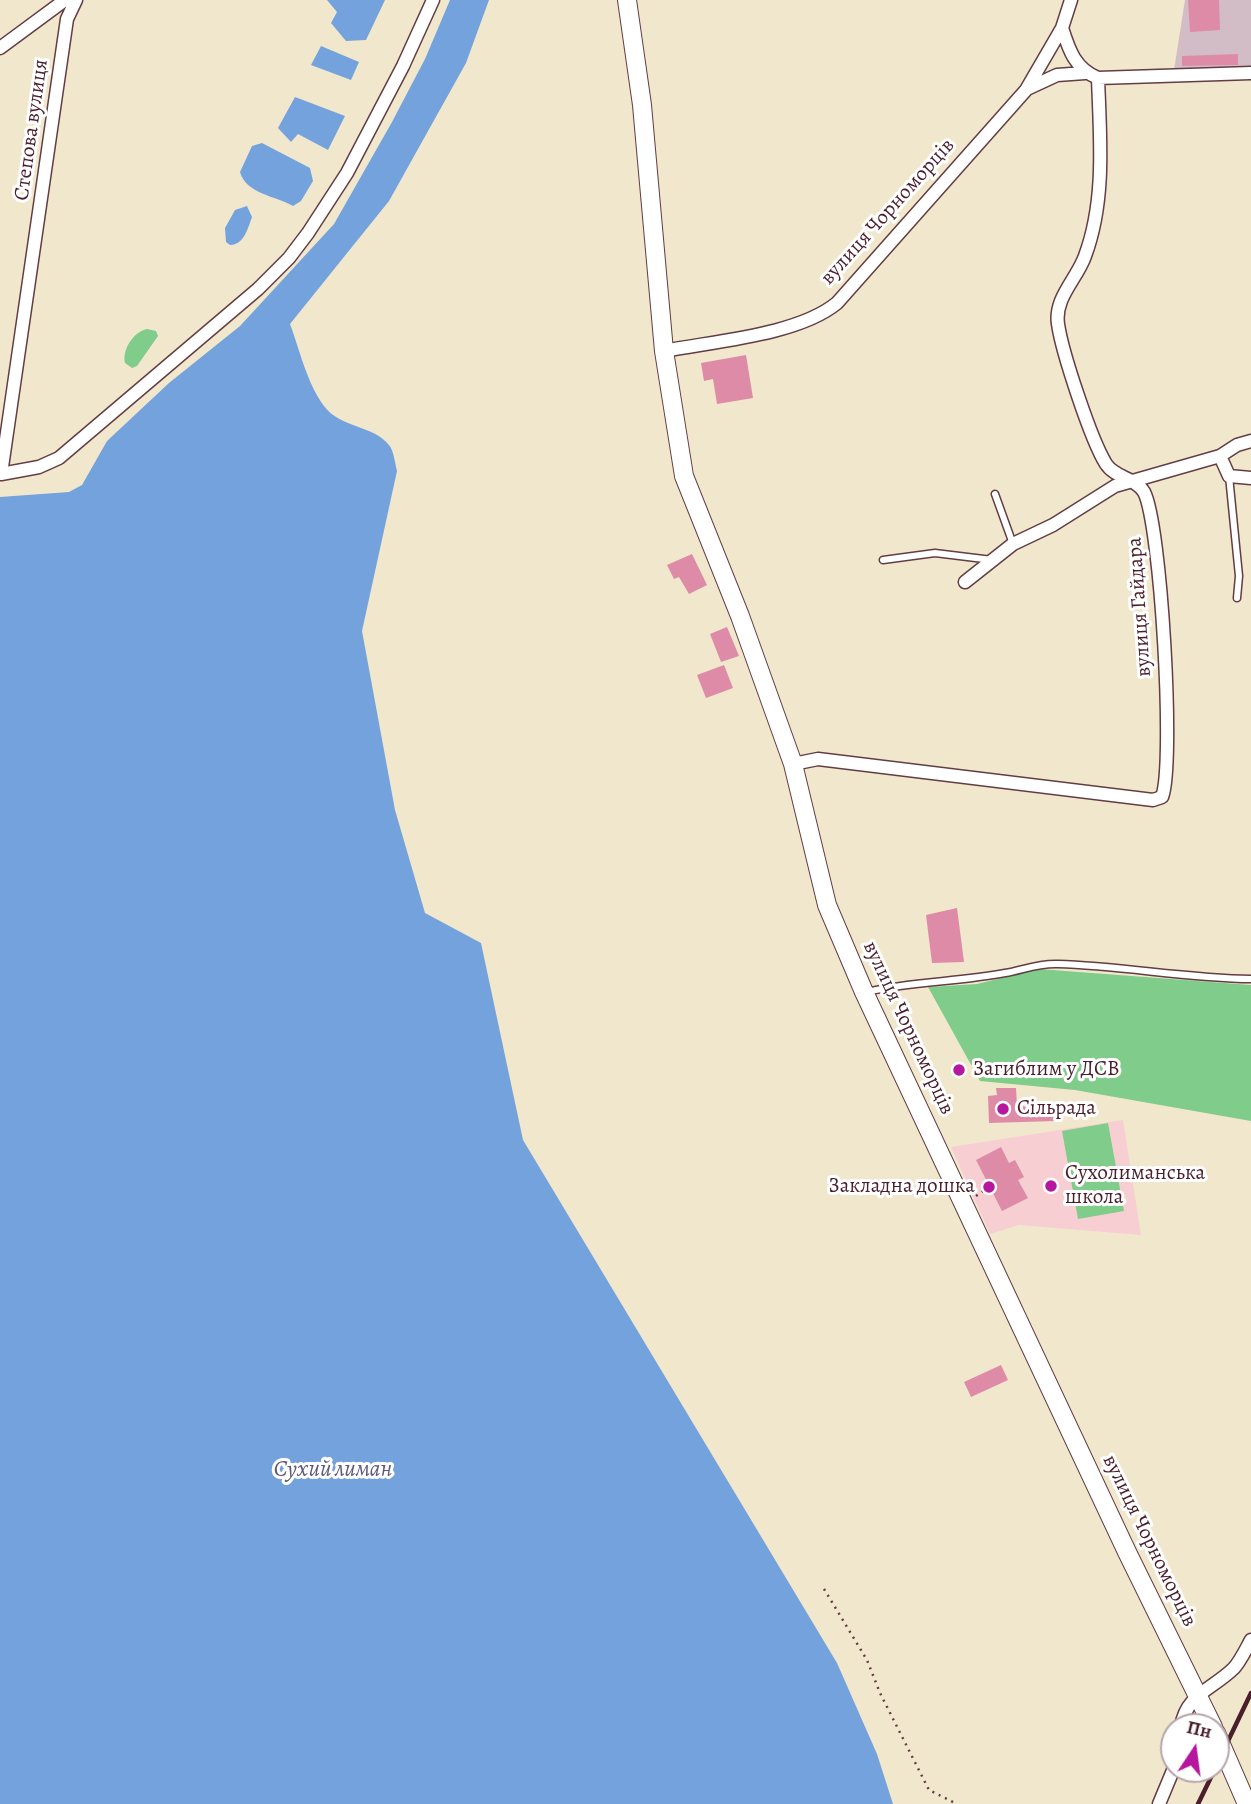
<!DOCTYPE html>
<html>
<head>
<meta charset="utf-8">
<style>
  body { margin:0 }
  #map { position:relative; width:1251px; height:1804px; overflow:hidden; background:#f1e7cd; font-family:Alegreya,serif }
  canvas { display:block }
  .north { position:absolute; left:1160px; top:1713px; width:70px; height:70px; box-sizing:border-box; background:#fff; border:2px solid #b7a5aa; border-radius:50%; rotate:13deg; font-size:19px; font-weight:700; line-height:28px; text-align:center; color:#4a1f2b }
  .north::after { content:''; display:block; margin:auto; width:24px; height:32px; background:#b5179e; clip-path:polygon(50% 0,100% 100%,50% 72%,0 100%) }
</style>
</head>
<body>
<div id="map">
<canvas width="1251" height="1804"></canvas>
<div class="north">Пн</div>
</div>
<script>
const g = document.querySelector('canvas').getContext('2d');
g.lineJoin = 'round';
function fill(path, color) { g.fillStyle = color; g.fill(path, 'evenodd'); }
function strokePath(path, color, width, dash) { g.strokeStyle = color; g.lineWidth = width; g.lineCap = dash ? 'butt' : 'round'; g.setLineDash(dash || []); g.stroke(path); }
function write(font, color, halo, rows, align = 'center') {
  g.font = font + ' Alegreya,serif'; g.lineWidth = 6; g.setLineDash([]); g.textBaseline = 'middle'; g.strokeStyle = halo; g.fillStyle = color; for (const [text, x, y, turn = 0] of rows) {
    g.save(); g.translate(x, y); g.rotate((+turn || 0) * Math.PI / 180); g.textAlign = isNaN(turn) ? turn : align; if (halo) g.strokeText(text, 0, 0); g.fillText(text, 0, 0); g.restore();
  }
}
fill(new Path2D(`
  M1123 1120 1141 1235 1019 1225 990 1234 951 1147Z`), '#f7cfd3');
fill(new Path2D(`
  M1185 0H1251V68L1174 70Z`), '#d2bdc7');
fill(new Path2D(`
  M147 329 156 331 158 336 137 366 132 368 125 363C122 350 133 332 147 329Z
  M1039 969 1251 985V1121L1075 1090 980 1081 928 987 977 984Z
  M1108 1123 1124 1211 1078 1219 1062 1131Z`), '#80cc8a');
fill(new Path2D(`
  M327 0H385L366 40 346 41 331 23 337 12Z
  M450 0H489L466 63 389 201 290 324C300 351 307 383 324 406 340 428 373 425 389 445 394 451 395 464 397 471L362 631 395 810 425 913 481 943 523 1140 837 1663 877 1754 893 1804H0V497L69 492 82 485 107 441 169 383 240 326 334 224 392 122 425 59Z
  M321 46 359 62 351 80 311 65Z
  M295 97 345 116 328 150 298 134 291 142 278 128Z
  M262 143 310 168 313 181 301 201 293 206C276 196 246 194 240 172L252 146Z
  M247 206 252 217C248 228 244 245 230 245L226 242 225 228 235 210Z`), '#74a2dd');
fill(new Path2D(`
  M1188 0H1219L1220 30 1190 32Z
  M1238 54V65L1182 66V56Z
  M746 355 753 398 717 404 713 379 704 381 701 363Z
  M692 554 707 585 689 594 679 577 674 579 667 565Z
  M727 627 739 656 721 662 710 634Z
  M724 665 733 688 706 698 697 675Z
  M957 908 964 962 932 963 926 915Z
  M996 1088H1016L1017 1106 1057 1108 1056 1121 989 1123 988 1096 997 1095Z
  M1001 1147 1009 1163 1015 1160 1024 1177 1018 1180 1028 1198 1002 1211 976 1160Z
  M1001 1365 1008 1380 971 1397 964 1382Z`), '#de8ba7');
const service = new Path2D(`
  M1229 476 1239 576 1237 598
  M995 494 1013 544
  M883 560 935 553 992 560
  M866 992C912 981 959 982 1005 973 1023 970 1038 963 1058 964 1123 966 1186 978 1251 979`);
const minor = new Path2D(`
  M76 0 67 19 1 474 39 467 59 458 258 289 289 258 308 233 347 173 403 66 433 0
  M1062 28C1069 50 1075 69 1098 78L1251 73
  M0 48 65 0
  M1029 88 1057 75 1085 73
  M664 351C715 341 798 335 837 303L1026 90 1062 28 1071 0
  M1220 456 1229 476 1251 478
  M965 582 1013 544 1053 525 1115 486 1220 456 1237 445 1251 441
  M793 764 818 759 1153 800 1162 797C1175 764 1161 524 1144 492 1136 478 1115 478 1106 464 1091 440 1062 352 1058 324 1054 298 1077 279 1085 256 1106 200 1100 137 1098 78
  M1181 1727C1186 1694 1213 1689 1234 1668 1241 1660 1246 1649 1251 1640
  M1159 1804 1174 1768`);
const secondary = new Path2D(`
  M627 0 642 105 664 351 684 476 740 616 793 764 827 905 864 992 1127 1552 1213 1727
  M1216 1733 1247 1804`);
strokePath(service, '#633d43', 9);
strokePath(minor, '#633d43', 15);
strokePath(secondary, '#633d43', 20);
strokePath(new Path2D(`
  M976 1196 989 1187
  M824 1589 867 1660 880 1693 929 1790 957 1804`), '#633d43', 2.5, [2, 5]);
strokePath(service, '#fff', 6);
strokePath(minor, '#fff', 12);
strokePath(secondary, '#fff', 18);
strokePath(new Path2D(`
  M1216 1766 1251 1693
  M1198 1804 1215 1769`), '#4a1f2b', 4.5);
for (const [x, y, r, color] of [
  [959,1070,7,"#b5179e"],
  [1003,1109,7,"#b5179e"],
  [1051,1186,7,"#b5179e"],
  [989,1187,7,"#b5179e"]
]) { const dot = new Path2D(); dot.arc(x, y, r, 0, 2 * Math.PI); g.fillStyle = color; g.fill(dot); strokePath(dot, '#fff', 2.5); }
write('21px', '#4a1f2b', '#fff', [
  ["Степова вулиця",32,130,-82],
  ["вулиця Чорноморців",888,212,-48],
  ["вулиця Гайдара",1140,607,-94],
  ["вулиця Чорноморців",908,1028,65],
  ["вулиця Чорноморців",1149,1541,64]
]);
write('21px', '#4a1f2b', '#fff', [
  ["Загиблим у ДСВ",973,1070],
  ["Сільрада",1017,1109],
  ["Сухолиманська",1065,1174],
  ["школа",1065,1198],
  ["Закладна дошка",975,1187,"right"]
], 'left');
write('italic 23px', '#5d5a7b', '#fff', [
  ["Сухий лиман",333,1470]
]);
</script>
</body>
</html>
